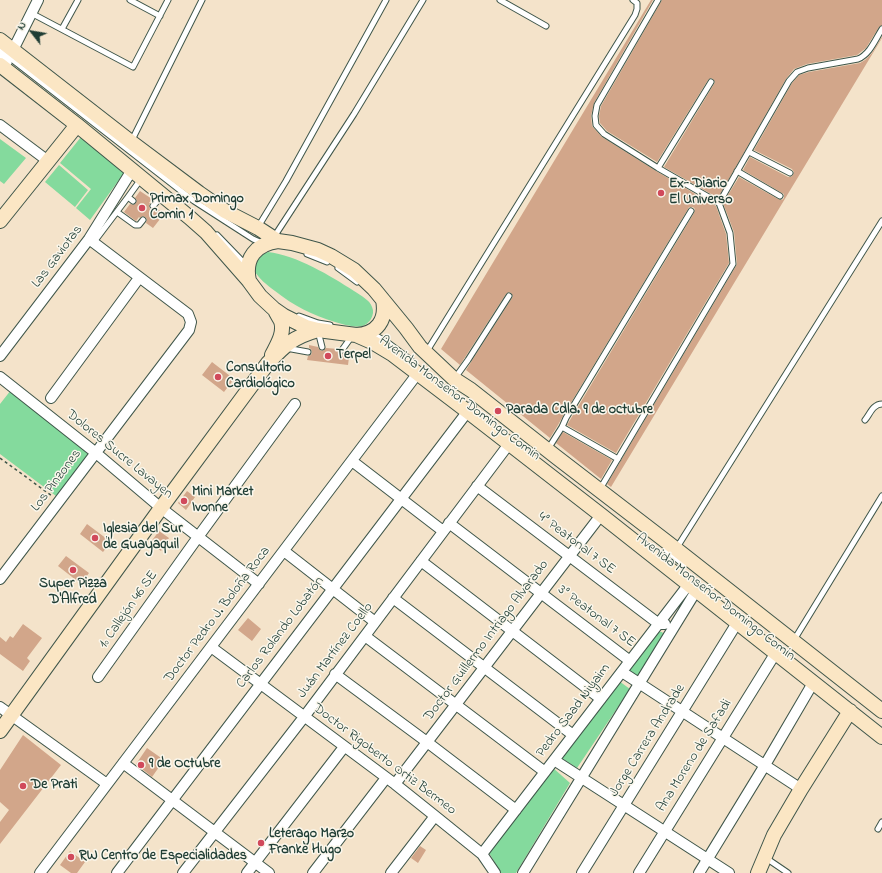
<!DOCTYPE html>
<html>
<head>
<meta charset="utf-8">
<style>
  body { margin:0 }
  #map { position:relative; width:882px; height:873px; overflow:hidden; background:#f4e3ca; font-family:"Indie Flower",sans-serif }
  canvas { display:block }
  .north { position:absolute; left:12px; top:12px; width:40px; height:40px; -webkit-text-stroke:3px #fbf7ec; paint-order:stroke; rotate:301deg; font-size:11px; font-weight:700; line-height:16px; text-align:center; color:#1f3d34 }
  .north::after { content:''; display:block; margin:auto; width:14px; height:18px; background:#1f3d34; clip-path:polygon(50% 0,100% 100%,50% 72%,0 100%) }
</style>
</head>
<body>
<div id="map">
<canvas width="882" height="873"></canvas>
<div class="north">N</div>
</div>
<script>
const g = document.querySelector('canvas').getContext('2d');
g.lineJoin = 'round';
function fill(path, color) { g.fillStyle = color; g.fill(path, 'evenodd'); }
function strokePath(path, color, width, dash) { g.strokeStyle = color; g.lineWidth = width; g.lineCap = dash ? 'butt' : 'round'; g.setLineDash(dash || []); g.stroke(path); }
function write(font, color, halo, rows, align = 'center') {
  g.font = font + ' "Indie Flower",sans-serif'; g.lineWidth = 3; g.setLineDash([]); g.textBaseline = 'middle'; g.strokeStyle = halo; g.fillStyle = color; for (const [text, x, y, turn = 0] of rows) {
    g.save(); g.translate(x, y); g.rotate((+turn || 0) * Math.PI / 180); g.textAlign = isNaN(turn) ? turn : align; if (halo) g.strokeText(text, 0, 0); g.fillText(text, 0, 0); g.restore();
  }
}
fill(new Path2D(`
  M81 137 124 173 90 220 76 208 91 189 60 163Z
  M0 139 26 158 4 184 0 181Z
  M59 165 88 190 75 207 45 182Z
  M268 252C296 255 331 276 354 291 360 295 370 300 372 307 374 311 373 315 371 319 363 332 347 325 335 322 312 315 294 306 275 291 267 285 259 279 254 270 257 260 259 255 268 252Z
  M11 390 93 456 60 499 0 454V404Z
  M657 632H662L664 635 636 679 627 673Z
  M619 681 630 689 577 768 560 757Z
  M552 767 570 783 516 873H501L488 851Z`), '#84da9d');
fill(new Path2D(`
  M651 0H653L594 103 591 116 592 126 602 137 656 171 716 206 726 234 729 263 616 453 567 425 570 420 694 213 695 209 693 207H689L688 209 563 416 558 425 550 438 466 370 512 298 513 296 511 293 509 292 506 294 460 365 441 349Z
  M662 0H882V25L879 27 866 48 857 55 807 64 794 69 786 79 718 198 664 167 714 84 715 82 713 79 711 78 708 80 657 162 607 131 600 123 599 116 601 106Z
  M882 37V38L611 487 607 484 736 266 737 264 734 232 723 203 739 177 778 199 782 200 784 198V194L782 193 743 170 750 157 788 177H791L793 175 794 172 792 169 754 150 792 83 799 75 809 72 860 63 865 60 872 53Z
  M140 191 152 199 149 203H150L149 206 150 209 154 210 157 208 164 214 153 228 146 223 147 219 145 217 143 216 140 218 139 217 136 221 124 212 130 204 134 205 136 203 137 200 135 198Z
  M309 345 318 347 319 349 321 351 324 350 326 348 338 349 339 352 341 354 344 353 347 350H350L348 365 307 360 308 356 311 355 312 352 311 349 309 348Z
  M212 362 234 379 224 392 202 375Z
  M563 432 612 460 601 479 556 443Z
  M187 491 195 497 186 510 178 503Z
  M87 524 111 542 103 552 80 534Z
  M159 531 169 538 161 551 150 543Z
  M66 556 89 573 81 584 58 566Z
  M248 618 261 629 252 641 238 630Z
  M23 624 42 638 27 658 30 661 23 671 0 654V637L6 642 10 636 13 638Z
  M23 735 61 765 0 844V822L9 810 0 802V770Z
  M147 748 164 760 152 777 136 764Z
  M420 846 426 850 418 863 411 858Z
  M70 851 85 862 77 873H71L60 865Z`), '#d2a68a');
const lane = new Path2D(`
  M130 0 160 16
  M500 0 546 26
  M658 0 597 105 595 116 596 125 604 134 658 168 719 203
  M31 13 133 67 168 0
  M62 29 78 0
  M0 50 194 201 253 239 262 243
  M0 56 9 63
  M132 140 202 0
  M749 152 790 173
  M658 168 711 82
  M737 171 780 196
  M133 201 128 197 141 179
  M153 206 162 196
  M117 212 135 225H139L143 220
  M258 227 286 181 386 0
  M217 235 246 265
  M274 237 354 114 423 0
  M94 242 128 197
  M307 254 327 262
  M338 268 357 282
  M299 316 318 323 330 325
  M318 331 322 347
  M371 333 387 342 411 360
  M286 348 308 352
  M342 350 352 336
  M427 351 635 15 637 9V3L633 0
  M455 378 468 360 509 296
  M865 420C870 414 873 404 882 404
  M562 427 618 459
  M548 449 562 427 566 418 691 211
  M600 489 733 264 730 233 719 203 789 81 797 72 808 68 858 59C870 54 875 40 882 29
  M676 549 882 221
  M666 550 684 565
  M794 640 882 496
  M878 829 882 822
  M766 858 788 873`);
const street = new Path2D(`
  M13 50 38 0
  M0 125 48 161
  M0 356 89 239 132 170
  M0 377 96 453 161 508 259 584
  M51 398 139 278
  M352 461 443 531
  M477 486 659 624H665
  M449 523 630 661
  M284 551 375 622
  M421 561 601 699
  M0 579 189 330 191 322 188 314 89 239
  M393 598 573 735
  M365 636 545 772
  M211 647 395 784 435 816 482 854 495 873
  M622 672 801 789
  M335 674 427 742 516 810
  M98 677 198 537 295 404
  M0 707 107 784
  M554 760 729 873
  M123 763 269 873
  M395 784 601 515
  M482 854 689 584
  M40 873 418 373
  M117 873 471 407
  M183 873 304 717 509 444
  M247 873 344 747
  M313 873 386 778
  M391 873 435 816
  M523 873 696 591
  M582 873 737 623
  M639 873 775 654
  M699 873 765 765 813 683`);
const secondary = new Path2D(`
  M0 40 131 142 199 193 225 211 258 228 278 241 292 243 318 250 331 256 354 270 374 289 406 328 420 347 454 379 471 390 555 456 676 549 882 711
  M0 65 77 125 189 217 206 232 249 281 260 296 274 309 284 316 306 327 318 330 356 335 372 342 392 354 467 411 601 515 882 737
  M0 221 77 125
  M249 281C244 258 256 244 278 241
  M356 335C377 334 387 320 383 300
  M272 355C277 345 285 333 281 321 279 317 276 313 275 310
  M0 731 161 508 268 363C285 345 293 337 318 330
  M758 873 774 835 801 789 850 711`);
strokePath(lane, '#3f564a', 7);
strokePath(street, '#3f564a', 12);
strokePath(secondary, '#3f564a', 16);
strokePath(new Path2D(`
  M0 458 52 496`), '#3f564a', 1.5, [3, 3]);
strokePath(lane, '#fff', 5);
strokePath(street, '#fff', 10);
strokePath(secondary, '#fbe6c4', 14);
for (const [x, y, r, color] of [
  [661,193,4,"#d1495b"],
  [142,208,4,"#d1495b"],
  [328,356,4,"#d1495b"],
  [218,377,4,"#d1495b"],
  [498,411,4,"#d1495b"],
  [184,501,4,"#d1495b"],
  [95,538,4,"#d1495b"],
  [73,570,4,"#d1495b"],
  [141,765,4,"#d1495b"],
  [23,786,4,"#d1495b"],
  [261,843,4,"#d1495b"],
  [71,857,4,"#d1495b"]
]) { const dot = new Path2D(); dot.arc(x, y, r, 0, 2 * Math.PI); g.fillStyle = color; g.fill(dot); strokePath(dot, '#fbf7ec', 1.5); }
write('bold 14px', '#1f3d34', '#fbf7ec', [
  ["Ex- Diario",669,185],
  ["El Universo",669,201],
  ["Primax Domingo",150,200],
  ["Comin 1",150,216],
  ["Terpel",336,356],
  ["Consultorio",226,369],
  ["Cardiológico",226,385],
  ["Parada Cdla. 9 de octubre",506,411],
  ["Mini Market",192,493],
  ["Ivonne",192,509],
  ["Iglesia del Sur",103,530],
  ["de Guayaquil",103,546],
  ["Super Pizza",73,585,"center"],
  ["D'Alfred",73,601,"center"],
  ["9 de Octubre",149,765],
  ["De Prati",31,786],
  ["Leterago Marzo",269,835],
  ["Franke Hugo",269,851],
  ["RW Centro de Especialidades",79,857]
], 'left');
write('14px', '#1f3d34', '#fbf7ec', [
  ["Las Gaviotas",58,257,-53],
  ["Avenida Monseñor Domingo Comin",459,399,37],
  ["Dolores Sucre Lavayen",119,455,39],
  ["Los Pinzones",57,481,-53],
  ["4° Peatonal 7 SE",576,544,37],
  ["Avenida Monseñor Domingo Comin",715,598,38],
  ["1º Callejón 46 SE",129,610,-55],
  ["Doctor Pedro J. Boloña Roca",218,615,-53],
  ["3° Peatonal 7 SE",596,617,37],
  ["Carlos Rolando Lobatón",281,633,-53],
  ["Doctor Guillermo Intriago Alvarado",487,641,-53],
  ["Juán Martínez Coello",336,651,-53],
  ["Pedro Saad Niyaim",574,711,-53],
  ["Jorge Carrera Andrade",648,741,-58],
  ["Ana Moreno de Safadi",695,756,-58],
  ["Doctor Rigoberto Ortiz Bermeo",384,760,37]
]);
</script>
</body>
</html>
